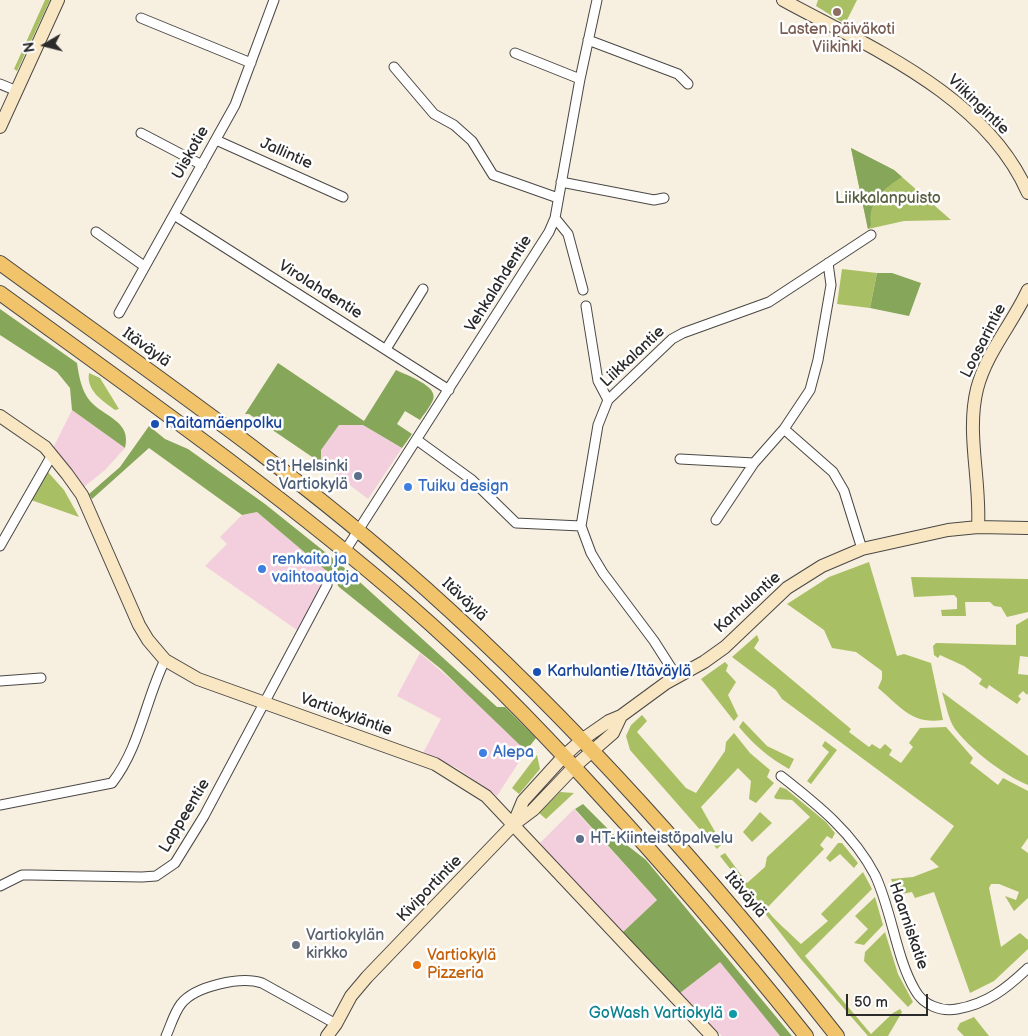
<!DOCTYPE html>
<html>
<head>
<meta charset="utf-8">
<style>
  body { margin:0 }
  #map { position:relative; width:1028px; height:1036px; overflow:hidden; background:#f7efdf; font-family:"Balsamiq Sans",sans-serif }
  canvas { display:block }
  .north { position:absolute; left:20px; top:20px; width:50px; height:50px; -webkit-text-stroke:4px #fff; paint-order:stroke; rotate:262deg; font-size:14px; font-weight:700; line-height:20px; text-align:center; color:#2b2b2b }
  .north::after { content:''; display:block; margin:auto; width:18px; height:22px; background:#2b2b2b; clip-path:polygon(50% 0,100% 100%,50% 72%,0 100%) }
  .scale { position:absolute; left:846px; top:994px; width:82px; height:22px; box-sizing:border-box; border:2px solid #2b2b2b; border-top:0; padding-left:6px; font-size:15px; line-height:18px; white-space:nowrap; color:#2b2b2b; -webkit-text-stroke:4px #fff; paint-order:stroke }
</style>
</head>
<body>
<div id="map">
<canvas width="1028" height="1036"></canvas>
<div class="north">N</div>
<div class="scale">50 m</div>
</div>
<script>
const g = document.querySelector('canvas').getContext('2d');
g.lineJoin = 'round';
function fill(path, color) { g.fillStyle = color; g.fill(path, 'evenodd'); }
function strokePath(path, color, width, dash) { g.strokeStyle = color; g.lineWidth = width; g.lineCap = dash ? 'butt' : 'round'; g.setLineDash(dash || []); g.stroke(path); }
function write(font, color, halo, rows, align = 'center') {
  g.font = font + ' "Balsamiq Sans",sans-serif'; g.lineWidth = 5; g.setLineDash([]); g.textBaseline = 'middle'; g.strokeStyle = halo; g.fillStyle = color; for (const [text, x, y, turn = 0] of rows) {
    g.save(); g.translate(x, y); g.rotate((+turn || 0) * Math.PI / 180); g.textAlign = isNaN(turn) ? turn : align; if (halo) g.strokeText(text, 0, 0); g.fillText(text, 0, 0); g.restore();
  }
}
fill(new Path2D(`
  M72 410 125 448 105 470 84 487 53 448Z
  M339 425H363L402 448 368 499 321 463V450Z
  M257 512 329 573 297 630 205 566 227 544 220 537 242 515Z
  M420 653 477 702 526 751 497 796 457 768 423 753 441 719 397 696Z
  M574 809 657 900 623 932 538 845Z
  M720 961 780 1036H722L680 993Z`), '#f3cfde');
fill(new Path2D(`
  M45 0H50L17 71 14 69Z
  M818 0H857L845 24 816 6Z
  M851 148 894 170 951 220 904 221 868 229Z
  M842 269 877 273 870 308 837 304Z
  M89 373 100 378 119 409 115 410C103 401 86 391 89 373Z
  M47 471 64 490 79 517 31 500Z
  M869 562 897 656 904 654 931 663 943 720C912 725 900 706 878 688L882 679V671L856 652 832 648 824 630 787 604 829 577Z
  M911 577 1028 579V612L1007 617 1001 607 994 606 990 602H965L966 616H942L941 610 957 609V598L954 595 914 597Z
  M1028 618V657L1020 656 1018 674 1028 675V693L1027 695 1023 691 1018 696 1021 699 1017 704 989 685 987 689 979 684 982 679 964 666 940 655 938 658 934 655 933 646 936 643 1016 645V625Z
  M757 635 759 640 754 648 851 729 849 732 869 747 872 744 880 749 885 744 892 750 889 755 901 763 913 747 909 743 920 728 946 727 973 758 970 763 998 785 1003 778 1028 791V838L1021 848 1028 853V898L1014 911 1005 896 1016 900 1019 892 999 884H991L989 888 1001 947 1020 933 1028 940V949L994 981 970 993 934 892 915 898 912 892 897 895 891 879 913 877 939 867 930 859 954 826 782 699 776 690 732 657Z
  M725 662 728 665 726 671 736 682 728 695 738 716 734 721 701 679Z
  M942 692 1028 756V785C1005 776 970 749 955 729 948 719 946 704 942 692Z
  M642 715 647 721 637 732 686 788 696 793 725 751 726 742 734 733 750 753 770 770 767 777 774 783 756 803 749 799 751 781 738 768 701 807 722 844 717 849 630 750 626 736 631 725Z
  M743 721 767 746 794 759 789 769C768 757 754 745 739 727Z
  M825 741 837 750 811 784 807 781 829 752 822 746Z
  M537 755 540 769 519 794 512 788Z
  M780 787 786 789 826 822 835 833 832 839 827 836 820 845 824 849 766 909C777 923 789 932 801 944L828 921 821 914 863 872 872 889 805 956 871 1034 893 1013 900 1009 902 1012 888 1036H868L800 958 720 856 725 853 747 883 765 867 767 857 810 817 792 800 776 799 774 797Z
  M560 792 574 793 546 819 539 813Z
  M760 812 772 823 752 842 743 832Z
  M838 843H842L858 863 854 868 840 854 830 862 826 858Z
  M875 897 883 925 864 945 854 943 868 929 855 916Z
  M885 932 898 974 913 1002 908 1007 864 961 865 952Z
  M974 1017 989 1036H964L957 1029 960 1023Z`), '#a9bf64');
fill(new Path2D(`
  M851 148 894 170 902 177C884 188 867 202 871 225L868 229Z
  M877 273H892L921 283 909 316 870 308Z
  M0 309 77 363C79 376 81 390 90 401 104 417 132 421 125 448L72 410 70 388 57 372 0 335Z
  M278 363 364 421 396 370C406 375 439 386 433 400 430 407 424 414 420 420L405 411 397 424 412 434 402 448 363 425H339L321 450V463L249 414H245Z
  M149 426 165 439 188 449 265 504 340 564 497 707H505L536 738 526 751 441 669 339 587 329 573 257 512 242 515 149 448 92 499 89 494 120 467Z
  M583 804 614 835 646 860 792 1036H780L720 962 680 993 623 932 657 900 575 809Z`), '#86a65a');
const street = new Path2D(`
  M141 18 251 63
  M588 40 678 74 688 84
  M515 53 580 79
  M394 67 434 114 454 125 472 141 493 175 558 198
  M0 84 17 91
  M141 133 202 165
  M216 140 343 197
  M561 182 654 200 664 198
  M174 215 449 390
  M555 218 568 234 583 290
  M96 232 144 266
  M586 306 598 381 608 400
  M119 313 235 105 274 0
  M386 349 423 289
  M784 429 833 472 844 491 862 549
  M417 440 472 480 516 523 581 526
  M680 459 754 463
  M716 520 754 463 784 429 810 390 818 360 831 285 828 263
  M0 546 52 455
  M345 551 549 232 555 218 580 79 597 0
  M677 677 654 641 603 573 591 553 581 526 598 425 608 400 672 339 683 333 769 302 871 235
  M0 681 41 678
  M781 776C818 805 853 833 875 875 892 911 896 958 915 990 923 1005 941 1012 957 1009 987 1004 1007 988 1028 968
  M0 805 112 783C140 747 145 701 165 660
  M0 886 22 875H31L142 877 156 876 175 863 204 816 327 585
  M166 1036C171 1025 174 1013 181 1004 195 986 241 976 262 983L336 1024`);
const secondary = new Path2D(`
  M783 0C871 48 985 95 1028 193
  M0 127 58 0
  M0 416 45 447 67 474 82 495 139 625 148 640 165 660 198 679 435 764 486 796 712 1036
  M978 527C981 481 966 434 977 389 986 353 1013 323 1028 290
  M513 825 523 801 564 756 583 739 609 721 621 716 666 683 704 662 725 647 787 588 822 566 862 549 948 530 978 527 1028 528
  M327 1036 336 1024 351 996 367 977 513 825 533 810 574 767 613 733 621 716`);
const primary = new Path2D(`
  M0 263C144 368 292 469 425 588 577 724 711 876 837 1036
  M0 293C139 394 280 493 409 605 476 663 538 727 597 792 670 871 739 952 806 1036`);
strokePath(street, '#4a4846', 11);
strokePath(secondary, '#4a4846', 14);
strokePath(primary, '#4a4846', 16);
strokePath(street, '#fff', 9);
strokePath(secondary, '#f9e7c3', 12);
strokePath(primary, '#f1c36a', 14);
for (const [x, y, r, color] of [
  [837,12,5,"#8d6e63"],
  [155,424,5,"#1a4fb4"],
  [358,476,5,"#5c6f8a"],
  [408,487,5,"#3f7fe0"],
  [262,569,5,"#3f7fe0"],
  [537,672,5,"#1a4fb4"],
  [483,753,5,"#3f7fe0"],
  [580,839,5,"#5c6f8a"],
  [296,945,5,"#6b7280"],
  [417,965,5,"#e8710a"],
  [733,1014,5,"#0f9aa8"]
]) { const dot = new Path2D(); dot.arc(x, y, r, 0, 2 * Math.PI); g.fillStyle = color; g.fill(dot); strokePath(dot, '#fff', 2); }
write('16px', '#785e54', '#fff', [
  ["Lasten päiväkoti",837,30],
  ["Viikinki",837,48]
]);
write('16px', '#2b2b2b', '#fff', [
  ["Viikingintie",978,105,44],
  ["Uiskotie",191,153,-61],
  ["Jallintie",286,154,24],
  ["Vehkalahdentie",499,284,-58],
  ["Virolahdentie",320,290,32],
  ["Loosarintie",984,341,-63],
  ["Itäväylä",146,348,36],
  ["Liikkalantie",633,357,-43],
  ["Itäväylä",464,600,43],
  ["Karhulantie",748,603,-42],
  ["Vartiokyläntie",346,715,20],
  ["Lappeentie",185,816,-59],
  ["Kiviportintie",430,889,-46],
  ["Itäväylä",745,895,50],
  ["Haarniskatie",908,926,71]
]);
write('16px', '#575f3f', '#fff', [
  ["Liikkalanpuisto",888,199]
]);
write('16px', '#164399', '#fff', [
  ["Raitamäenpolku",165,424],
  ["Karhulantie/Itäväylä",547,672]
], 'left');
write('16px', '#4e5e75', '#fff', [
  ["St1 Helsinki",348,467],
  ["Vartiokylä",348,485],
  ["HT-Kiinteistöpalvelu",590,839,"left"]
], 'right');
write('16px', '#366cbe', '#fff', [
  ["Tuiku design",418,487],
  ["renkaita ja",272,560],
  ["vaihtoautoja",272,578],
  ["Alepa",493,753]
], 'left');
write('16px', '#5b616d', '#fff', [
  ["Vartiokylän",306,936],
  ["kirkko",306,954]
], 'left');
write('16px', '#c56008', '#fff', [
  ["Vartiokylä",427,956],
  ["Pizzeria",427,974]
], 'left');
write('16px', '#0d838f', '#fff', [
  ["GoWash Vartiokylä",723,1014]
], 'right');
</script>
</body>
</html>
